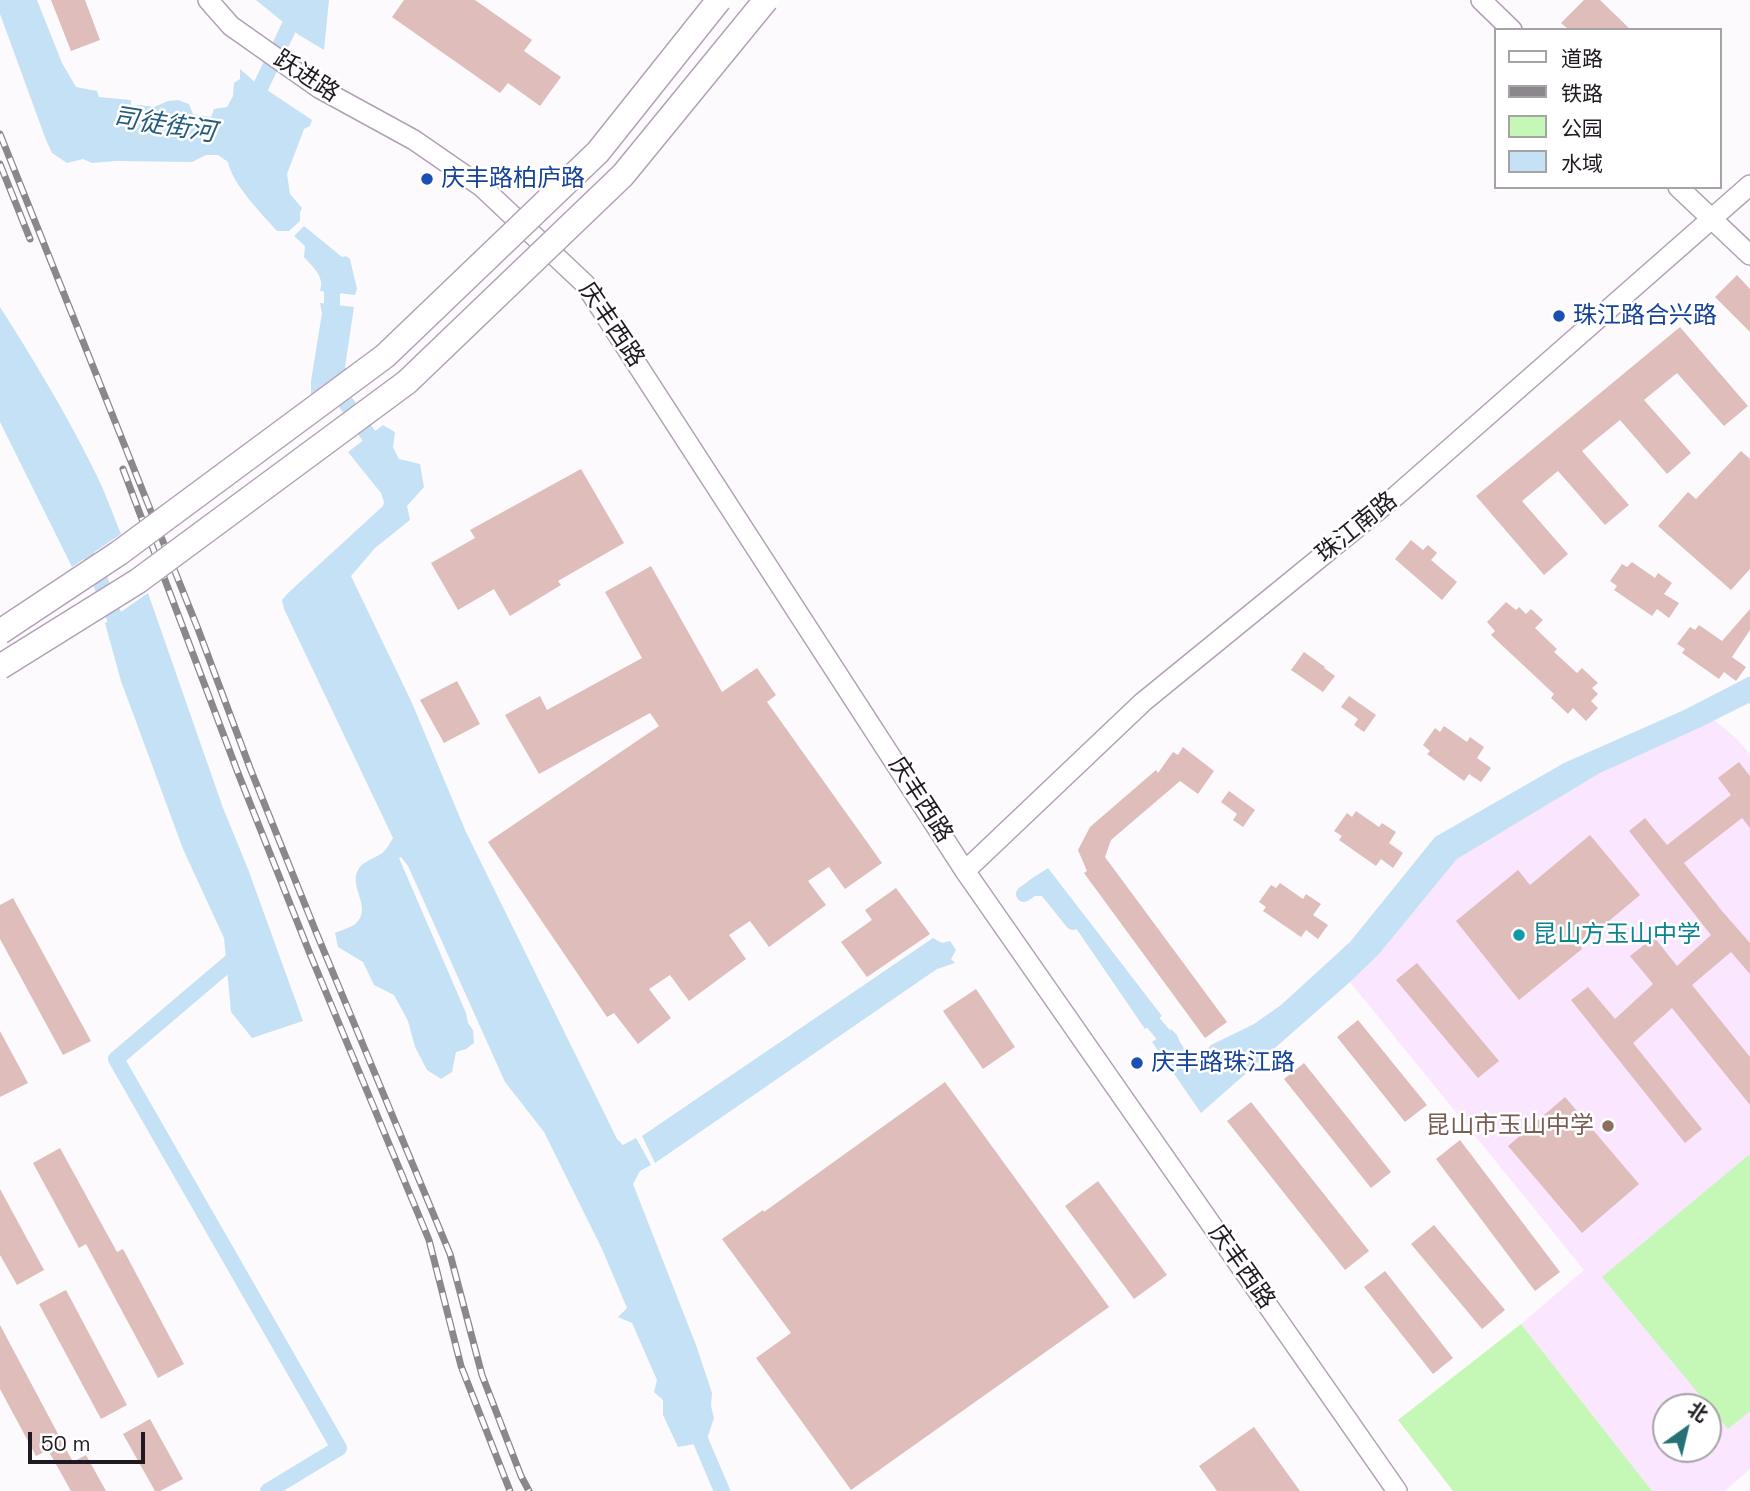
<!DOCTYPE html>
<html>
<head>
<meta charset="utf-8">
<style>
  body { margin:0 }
  #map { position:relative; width:1750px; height:1491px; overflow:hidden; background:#fdfafe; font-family:"Space Grotesk","Noto Sans SC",sans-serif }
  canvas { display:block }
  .legend { position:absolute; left:1494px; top:28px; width:228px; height:161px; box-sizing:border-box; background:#fff; border:2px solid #a6a3a6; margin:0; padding:9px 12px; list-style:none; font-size:21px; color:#201921 }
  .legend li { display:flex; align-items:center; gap:14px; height:35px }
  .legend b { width:35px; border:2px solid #a6a3a6 }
  .north { position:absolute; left:1652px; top:1393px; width:70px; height:70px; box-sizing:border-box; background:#fff; border:2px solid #a6a3a6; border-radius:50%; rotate:34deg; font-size:19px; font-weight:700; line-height:28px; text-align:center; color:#201921 }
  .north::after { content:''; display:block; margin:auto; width:24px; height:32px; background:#267175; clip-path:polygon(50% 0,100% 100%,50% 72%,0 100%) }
  .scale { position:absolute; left:28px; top:1432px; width:117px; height:32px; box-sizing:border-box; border:4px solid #201921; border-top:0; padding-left:9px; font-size:21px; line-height:24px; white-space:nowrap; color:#201921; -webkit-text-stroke:5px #fff; paint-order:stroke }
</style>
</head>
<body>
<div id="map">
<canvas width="1750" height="1491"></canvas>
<ul class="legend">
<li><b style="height:9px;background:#fff"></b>道路</li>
<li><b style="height:9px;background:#8c878d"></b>铁路</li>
<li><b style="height:19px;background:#c5f7b6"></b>公园</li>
<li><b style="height:19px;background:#c4e1f5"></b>水域</li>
</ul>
<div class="north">北</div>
<div class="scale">50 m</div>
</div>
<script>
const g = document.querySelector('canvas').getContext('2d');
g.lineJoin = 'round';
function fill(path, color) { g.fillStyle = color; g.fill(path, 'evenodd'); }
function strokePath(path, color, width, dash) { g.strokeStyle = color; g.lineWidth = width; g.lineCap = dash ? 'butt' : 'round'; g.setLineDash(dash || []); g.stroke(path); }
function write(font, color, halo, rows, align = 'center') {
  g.font = font + ' "Space Grotesk","Noto Sans SC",sans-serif'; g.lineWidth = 5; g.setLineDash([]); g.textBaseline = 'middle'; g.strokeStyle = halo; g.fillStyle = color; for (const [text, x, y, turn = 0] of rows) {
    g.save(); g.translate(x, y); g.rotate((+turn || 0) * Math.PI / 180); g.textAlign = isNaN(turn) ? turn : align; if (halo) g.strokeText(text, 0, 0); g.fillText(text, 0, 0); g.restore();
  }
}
fill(new Path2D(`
  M1714 720 1737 739 1750 754V1469L1725 1491H1652L1521 1324 1584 1270 1350 982 1379 954 1457 859 1600 773ZM1666 1407H1708V1449H1666Z`), '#fae6ff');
fill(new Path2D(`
  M1750 1154V1411L1728 1429 1602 1277Z
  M1521 1324 1652 1491H1453L1398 1420Z`), '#c5f7b6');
fill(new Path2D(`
  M0 0H37L62 63 76 87 97 91 99 97 131 100V106L140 105 154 107 168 101 178 100 189 104 193 114 211 117 214 109 227 107 233 96 234 83 240 79V69L255 82 312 120 310 126 304 129 287 174 290 194 302 208 300 213V221L289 231H277C262 214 232 184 228 162L218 155H206L192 162 116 161 92 163 83 159 67 163 52 153 46 140 0 14Z
  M256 0H329L324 50 299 35Z
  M304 226 342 257 346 256 350 259 357 289 355 295 320 291C325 277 313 267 304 257L305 246 294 236Z
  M320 303 354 307 345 367 348 373 311 400V381L322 313Z
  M0 307C33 359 66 413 93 468 104 489 112 512 121 534L72 567 0 422Z
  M383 425 395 432 393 447 399 459 420 464 424 487 407 506 410 520 375 548 351 576 412 703 466 832 617 1139 623 1145 636 1138 651 1165 640 1171 633 1184 696 1345 712 1393 711 1406 714 1418 706 1442 678 1447 663 1415V1400L654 1392 657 1380 632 1323 618 1317 627 1308 602 1249 544 1132 505 1082 408 866 401 857 399 858 466 1013 468 1023 473 1030 474 1043 466 1049 456 1052 452 1072 441 1079 427 1070 415 1047 408 1021 394 995 374 985 363 962 338 947 335 933C341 930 350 928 355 924 373 909 350 889 357 872 361 862 371 860 379 855 386 851 389 845 393 838L284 609 282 600 288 593 383 506 384 502 381 493 348 452Z
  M148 593 223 808 248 869 303 1021 252 1038 231 1012 224 938 183 849 121 681 105 623Z
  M1750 676V704L1749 703 1701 727 1600 773 1457 859 1379 954 1350 982 1201 1113 1152 1042 1171 1029 1177 1035 1182 1047 1189 1053 1197 1054 1205 1052 1211 1045 1254 1024 1281 1005 1350 942 1435 837 1564 763 1684 710Z
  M1048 868 1162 1016 1145 1029 1054 896H1036L1028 881Z
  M933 938 942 943 950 941 956 950 951 959 955 963 937 969 655 1163 642 1136Z`), '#c4e1f5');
strokePath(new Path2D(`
  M253 103 298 8 300 0
  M332 325V274
  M333 384 380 452
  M92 560 121 634
  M1024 894 1041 882 1073 922
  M242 952 116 1059 339 1448 268 1491
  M1141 1008 1176 1050
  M694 1425 722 1491`), '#c4e1f5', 16);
fill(new Path2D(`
  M51 0H85L100 40 71 51Z
  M404 0H475L532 40 524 51 561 77 540 106 508 83 500 93 392 17Z
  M1584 0H1600L1631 30H1569L1561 23Z
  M1737 275 1750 289V332L1715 297Z
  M1680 327 1748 406 1724 426 1677 373 1644 400 1691 453 1667 474 1620 420 1582 451 1629 505 1605 525 1558 471 1522 501 1568 554 1544 575 1476 496Z
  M1741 451 1750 459V569L1731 590 1658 526 1688 492 1696 499Z
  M581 469 624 543 558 581 561 585 510 616 494 589 458 610 431 563 475 538 470 530Z
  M1411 540 1423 550 1428 545 1437 553 1431 560 1457 582 1442 600 1395 559Z
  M1632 562 1655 578 1658 573 1672 583 1664 594 1679 603 1669 618 1657 609 1652 616 1614 590 1617 586 1610 581 1622 564 1627 567Z
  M651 566 722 692 757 668 776 695 767 702 882 863 845 889 829 867 808 881 826 905 769 947 750 921 729 935 746 959 689 1001 670 975 649 989 671 1018 638 1044 614 1013 607 1017 488 842 659 726 650 713 539 774 505 715 540 696 547 710 642 658 605 592Z
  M1506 602 1516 610 1519 607 1526 614 1531 609 1543 620 1535 628 1557 649 1554 652 1577 673 1582 668 1598 683 1592 688 1598 694 1591 701 1598 708 1586 721 1573 708 1568 714 1551 698 1554 694 1491 635 1495 631 1487 622Z
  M1750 609V630L1732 657 1746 667 1736 681 1724 672 1719 679 1682 653 1685 649 1677 644 1690 627 1695 630 1699 625 1722 641Z
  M1304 652 1325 667 1324 668 1335 676 1323 692 1291 670Z
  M457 681 480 724 444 743 420 700Z
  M1349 696 1376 715 1364 732 1354 725 1358 719 1341 707Z
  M1444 726 1467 742 1470 737 1484 747 1477 758 1491 768 1481 782 1469 774 1464 781 1427 754 1430 751 1423 745 1435 728 1440 732Z
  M1183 747 1214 771 1198 794 1180 781 1111 840 1105 857 1227 1022 1205 1038 1084 873 1087 871 1078 850 1090 827 1156 770 1158 773 1173 752 1178 755Z
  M1739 762 1750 776V828L1742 818 1684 863 1722 911 1750 943V974L1731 952 1692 985 1750 1057V1105L1672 1008 1633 1043 1702 1129 1685 1143 1571 1000 1588 987 1615 1019 1653 984 1630 956 1654 937 1677 966 1711 935 1629 831 1645 818 1667 845 1731 795 1718 778Z
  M1229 791 1255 810 1243 827 1233 820 1237 814 1221 802Z
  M1356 811 1379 827 1382 823 1396 832 1389 843 1403 853 1393 868 1381 859 1376 866 1339 840 1342 836 1334 831 1347 813 1352 817Z
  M1590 835 1640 895 1580 945 1582 949 1519 1000 1456 921 1518 870 1530 885Z
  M1280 883 1303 899 1306 894 1321 904 1313 915 1328 925 1318 939 1306 930 1301 937 1263 911 1266 907 1259 902 1271 885 1276 888Z
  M896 888 930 934 867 977 841 942 872 920 865 910Z
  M13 898 91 1041 63 1055 0 939V905Z
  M1417 963 1499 1061 1478 1078 1396 980Z
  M976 989 1015 1047 983 1069 943 1011Z
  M1358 1020 1427 1105 1405 1122 1337 1037Z
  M0 1031 28 1083 0 1097Z
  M1304 1063 1391 1172 1371 1188 1284 1079Z
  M945 1082 1109 1307 851 1490 756 1358 791 1333 722 1239 763 1210 764 1212Z
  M1565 1097 1639 1184 1582 1233 1508 1146Z
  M1251 1102 1369 1251 1345 1270 1227 1121Z
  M1460 1140 1560 1272 1535 1291 1436 1159Z
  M60 1148 117 1252 123 1249 184 1364 158 1378 86 1244 79 1248 33 1163Z
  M1098 1181 1167 1275 1134 1299 1065 1206Z
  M0 1189 44 1270 17 1285 0 1255Z
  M1434 1225 1505 1310 1482 1329 1411 1244Z
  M1385 1271 1453 1358 1433 1374 1364 1287Z
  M66 1290 127 1405 101 1419 39 1304Z
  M0 1325 73 1462 86 1455 106 1491H71L48 1450 36 1456 0 1389Z
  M150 1419 183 1479 160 1491H155L123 1434Z
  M1254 1427 1300 1491H1217L1199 1466Z`), '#debdba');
const tertiary = new Path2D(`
  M208 0 231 26 319 88 414 140 482 187 585 284 965 871 1397 1491
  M1481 0 1512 30
  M1678 187 1750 255
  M965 871 1143 702 1397 495 1750 185`);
strokePath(tertiary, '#b3a0b7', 22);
strokePath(tertiary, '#fff', 19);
const rail = new Path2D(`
  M0 134 198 629 250 768 316 932 450 1254 482 1375 521 1476 529 1491
  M0 164 30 239
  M123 469 238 773 310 954 429 1240 461 1366 510 1491`);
strokePath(rail, '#8c878d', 7);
strokePath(rail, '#fff', 4.5, [13]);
const primaryBridge = new Path2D(`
  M0 632 119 553 385 356 598 152 719 0
  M0 667 138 581 407 382 623 175 766 0`);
strokePath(primaryBridge, '#b3a0b7', 27, []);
strokePath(primaryBridge, '#fff', 24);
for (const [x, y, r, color] of [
  [427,179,7,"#1a4fb4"],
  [1559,316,7,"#1a4fb4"],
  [1519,935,7,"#0f9aa8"],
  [1137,1063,7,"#1a4fb4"],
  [1608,1126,7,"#8d6e63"]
]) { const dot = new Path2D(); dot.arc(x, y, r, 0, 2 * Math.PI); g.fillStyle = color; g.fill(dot); strokePath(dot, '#fff', 2.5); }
write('24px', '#201921', '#fff', [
  ["跃进路",306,77,33],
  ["庆丰西路",611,325,56],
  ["珠江南路",1357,528,-39],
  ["庆丰西路",920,800,57],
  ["庆丰西路",1241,1267,55]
]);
write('24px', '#164399', '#fff', [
  ["庆丰路柏庐路",441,179],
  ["珠江路合兴路",1573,316],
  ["庆丰路珠江路",1151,1063]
], 'left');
write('24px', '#0d838f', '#fff', [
  ["昆山方玉山中学",1533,935]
], 'left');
write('24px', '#785e54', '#fff', [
  ["昆山市玉山中学",1594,1126]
], 'right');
write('italic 26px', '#235c7d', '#fff', [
  ["司徒街河",164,126,9]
]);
</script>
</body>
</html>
